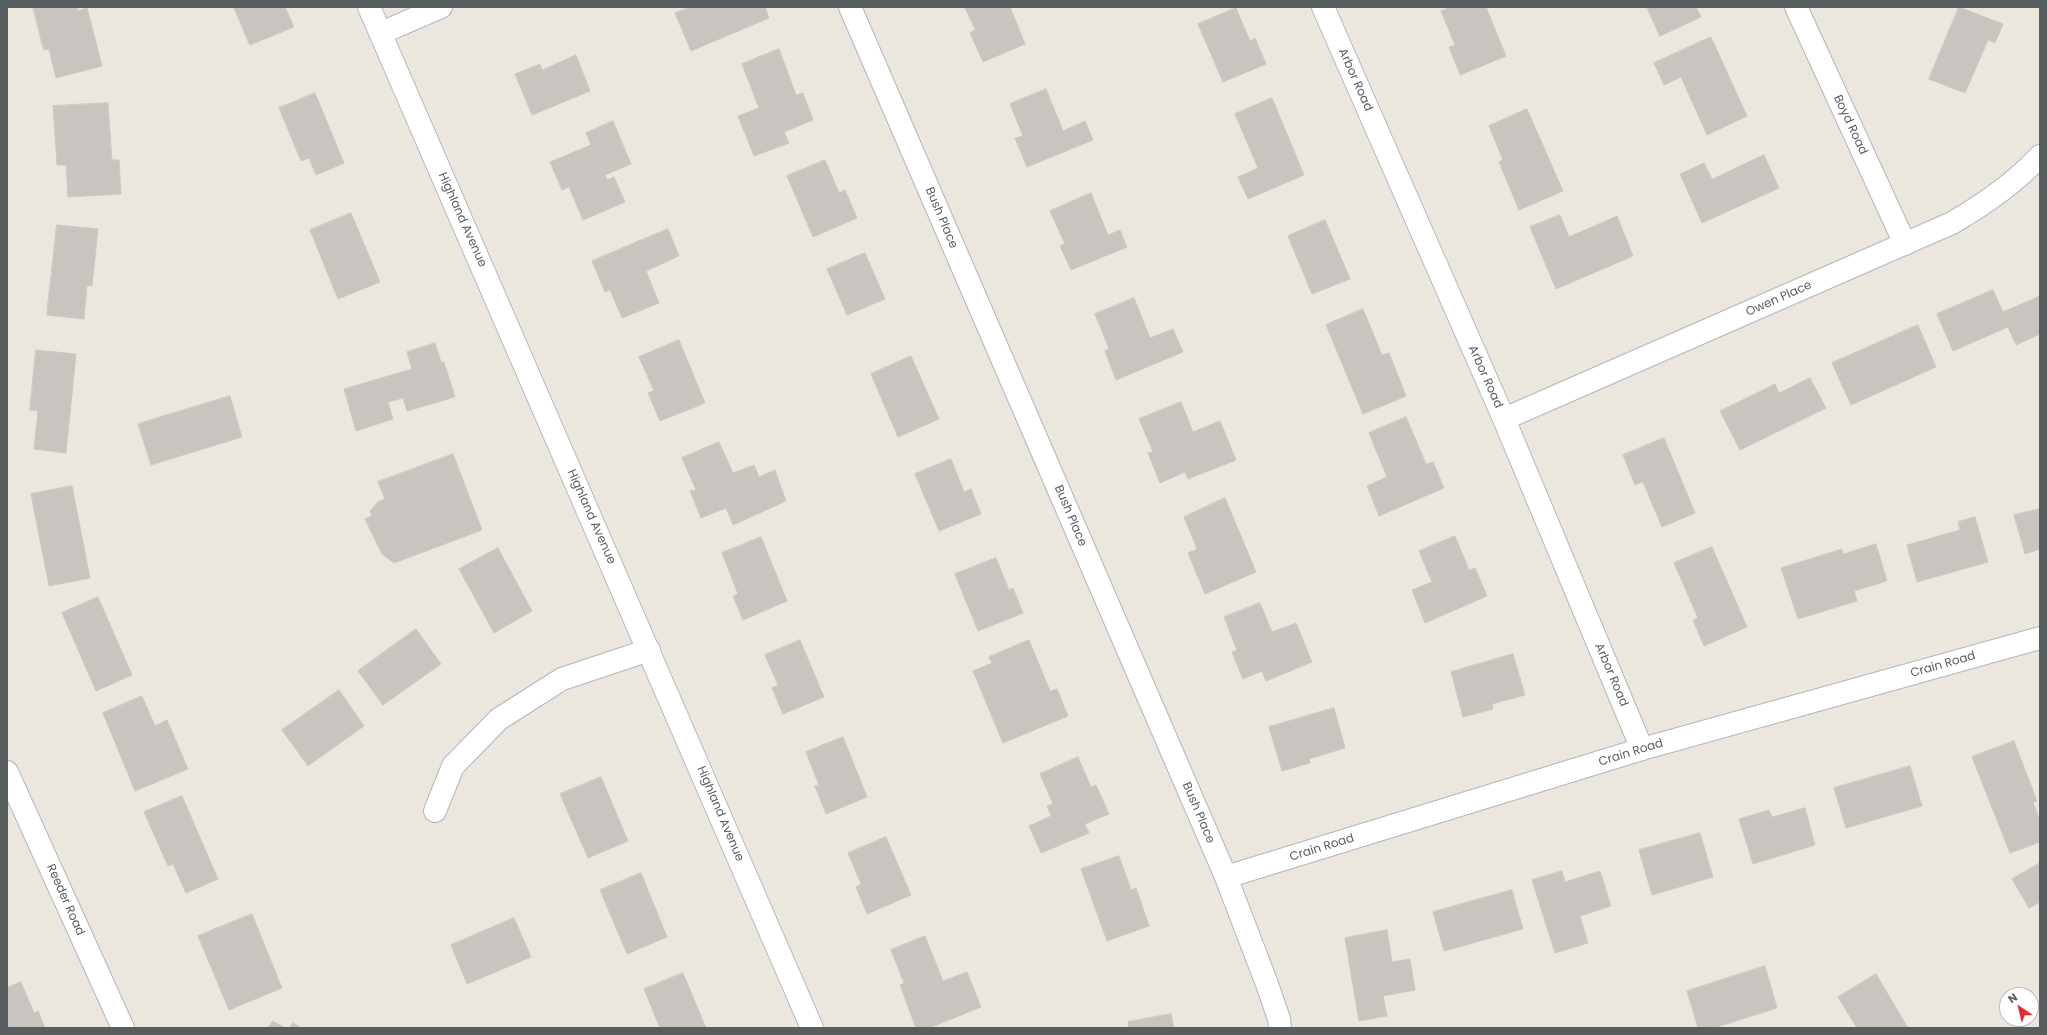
<!DOCTYPE html>
<html>
<head>
<meta charset="utf-8">
<style>
  body { margin:0 }
  #map { position:relative; width:2047px; height:1035px; overflow:hidden; background:#ebe7df; font-family:Poppins,sans-serif }
  canvas { display:block }
  .frame { position:absolute; inset:0; border:8px solid #585d60; pointer-events:none }
  .north { position:absolute; left:1999px; top:987px; width:40px; height:40px; box-sizing:border-box; background:#fff; border:1px solid #bcbebf; border-radius:50%; rotate:325deg; font-size:11px; font-weight:700; line-height:16px; text-align:center; color:#585d60 }
  .north::after { content:''; display:block; margin:auto; width:14px; height:18px; background:#e42c37; clip-path:polygon(50% 0,100% 100%,50% 72%,0 100%) }
</style>
</head>
<body>
<div id="map">
<canvas width="2047" height="1035"></canvas>
<div class="frame"></div>
<div class="north">N</div>
</div>
<script>
const g = document.querySelector('canvas').getContext('2d');
g.lineJoin = 'round';
function fill(path, color) { g.fillStyle = color; g.fill(path, 'evenodd'); }
function strokePath(path, color, width, dash) { g.strokeStyle = color; g.lineWidth = width; g.lineCap = dash ? 'butt' : 'round'; g.setLineDash(dash || []); g.stroke(path); }
function write(font, color, halo, rows, align = 'center') {
  g.font = font + ' Poppins,sans-serif'; g.lineWidth = 3.5; g.setLineDash([]); g.textBaseline = 'middle'; g.strokeStyle = halo; g.fillStyle = color; for (const [text, x, y, turn = 0] of rows) {
    g.save(); g.translate(x, y); g.rotate((+turn || 0) * Math.PI / 180); g.textAlign = isNaN(turn) ? turn : align; if (halo) g.strokeText(text, 0, 0); g.fillText(text, 0, 0); g.restore();
  }
}
const building = new Path2D(`
  M33 7H77L78 11 87 8 102 66 56 78 49 49 44 50Z
  M234 7H285L294 27 250 45Z
  M691 7H765L769 18 691 51 675 13Z
  M965 7H1010L1025 44 983 62 970 33 975 30Z
  M1452 7H1486L1506 56 1460 75 1449 47 1455 45 1441 11Z
  M1647 7H1696L1701 17 1660 36Z
  M1959 7 2003 24 1995 43 1988 40 1965 93 1929 79Z
  M1236 8 1250 41 1255 38 1266 64 1223 82 1198 24Z
  M1711 37 1747 116 1707 135 1681 77 1664 85 1654 63Z
  M779 49 796 95 803 93 813 120 784 132 789 143 754 156 738 116 759 108 742 64Z
  M576 55 590 91 532 115 515 74 540 64 542 70Z
  M1046 89 1063 131 1085 121 1093 140 1027 167 1015 138 1023 136 1010 104Z
  M315 93 344 163 316 175 309 158 301 161 279 108Z
  M1272 98 1304 175 1248 199 1238 177 1258 168 1235 114Z
  M108 103 112 160H119L121 194 68 197 66 165H57L53 106Z
  M1527 109 1563 191 1519 210 1499 162 1503 160 1489 126Z
  M613 121 631 164 605 175 607 180 614 177 625 202 583 220 569 187 562 190 550 162 591 145 586 133Z
  M1764 155 1779 188 1702 223 1680 174 1704 163 1712 179Z
  M825 160 839 193 845 190 857 218 813 237 787 176Z
  M1091 193 1108 235 1120 230 1127 247 1071 270 1060 246 1065 244 1050 211Z
  M351 213 380 282 338 299 310 230Z
  M1560 215 1569 237 1617 216 1633 256 1556 289 1530 227Z
  M1325 220 1350 279 1312 294 1288 236Z
  M57 225 98 229 92 286 87 285 84 319 47 315Z
  M668 229 679 256 646 271 659 303 622 318 610 290 605 292 592 261Z
  M865 253 885 299 847 315 827 269Z
  M1993 290 2003 312 2040 296V334L2016 345 2008 327 1953 351 1937 314Z
  M1134 298 1150 338 1173 329 1183 352 1116 380 1105 351 1109 349 1095 314Z
  M1363 309 1382 355 1389 353 1406 396 1363 414 1326 325Z
  M1918 325 1936 367 1851 405 1832 363Z
  M679 340 705 403 660 421 648 393 654 391 639 357Z
  M435 343 441 362H444L455 397 407 411 403 398 388 402 393 419 356 431 344 389 412 369 407 352Z
  M36 350 76 354 66 453 34 449 38 411 30 410Z
  M911 356 939 419 898 437 871 374Z
  M1810 378 1826 408 1740 450 1720 411 1775 384 1779 393Z
  M230 396 242 437 151 465 138 424Z
  M1181 402 1193 432 1220 421 1236 460 1188 479 1185 472 1160 483 1148 453 1153 452 1139 419Z
  M1406 417 1426 464 1433 462 1444 488 1379 516 1367 486 1387 477 1369 433Z
  M1664 438 1695 513 1662 527 1643 482 1635 485 1623 455Z
  M719 442 733 473 754 465 759 477 775 470 786 501 733 525 726 508 701 518 690 491 696 490 682 458Z
  M453 454 482 530 394 563 382 554 365 519 372 516 370 511 378 502 385 499 378 482Z
  M951 459 964 492 971 489 981 514 939 531 915 474Z
  M72 486 90 578 49 586 31 494Z
  M1225 498 1256 572 1205 594 1188 553 1197 549 1184 517Z
  M2040 509V549L2025 554 2014 515Z
  M1975 517 1988 562 1917 582 1907 545 1960 530 1958 522Z
  M1455 536 1469 570 1475 568 1487 596 1425 623 1412 590 1432 582 1419 551Z
  M761 537 787 601 743 620 733 596 738 594 722 553Z
  M1876 544 1887 581 1854 591 1857 601 1798 619 1781 568 1842 549 1843 554Z
  M1712 547 1747 627 1704 646 1693 620 1698 618 1674 563Z
  M498 548 532 611 494 633 459 569Z
  M996 558 1009 590 1013 588 1023 613 978 631 955 574Z
  M98 597 132 675 96 691 62 613Z
  M1260 603 1272 632 1296 623 1312 662 1266 681 1262 671 1243 679 1232 652 1237 650 1224 617Z
  M416 629 441 664 383 705 358 671Z
  M800 640 824 697 783 714 772 688 778 685 765 655Z
  M1029 640 1050 691 1057 689 1068 716 1003 743 973 671 992 663 989 657Z
  M1513 654 1525 695 1492 704 1493 709 1463 717 1451 672Z
  M339 690 364 726 308 766 282 730Z
  M142 696 155 726 167 720 188 769 135 791 103 713Z
  M1334 708 1345 748 1309 759 1310 763 1282 771 1269 727Z
  M843 737 867 797 826 814 815 786 819 785 806 752Z
  M2014 741 2037 801 2033 802 2040 821V842L2010 853 1972 757Z
  M1078 757 1091 787 1096 785 1109 814 1085 824 1089 833 1041 853 1029 826 1051 816 1047 806 1053 804 1040 774Z
  M1910 766 1922 806 1846 828 1834 788Z
  M601 777 628 841 588 858 560 794Z
  M182 796 218 879 186 893 173 864 168 866 144 812Z
  M1805 808 1815 845 1753 864 1739 819 1769 810 1772 817Z
  M1700 833 1713 877 1652 895 1639 850Z
  M886 837 911 895 867 914 856 887 861 884 848 853Z
  M1119 856 1131 890 1136 888 1149 926 1107 941 1081 869Z
  M2040 863V902L2029 908 2012 879Z
  M1562 871 1565 882 1600 871 1611 906 1580 916 1588 943 1555 953 1532 880Z
  M641 873 667 937 627 954 600 890Z
  M1512 890 1523 929 1444 951 1433 912Z
  M252 914 282 988 229 1010 198 936Z
  M514 918 531 957 467 984 451 945Z
  M1387 930 1392 962 1410 959 1415 990 1383 996 1387 1016 1359 1021 1345 938Z
  M925 936 943 981 967 972 981 1007 929 1028H916L900 985 904 983 891 950Z
  M1765 966 1777 1008 1714 1028H1698L1687 991Z
  M683 973 706 1028H660L644 989Z
  M1876 974 1908 1028H1857L1838 997Z
  M21 982 34 1013 38 1011 45 1028H7V988Z
  M1171 1014 1174 1028H1129L1128 1022Z
  M273 1021 285 1028H268Z
  M293 1023 302 1028H290Z`);
fill(building, '#c8c4bf');
strokePath(building, '#cfc8be', 1);
const minor = new Path2D(`
  M850 7 1226 877 1267 984 1279 1019 1280 1028
  M1323 7 1504 419 1642 749
  M1796 7 1905 244
  M381 33 441 7
  M1504 419 1952 223C1985 204 2014 184 2040 156
  M7 772 123 1028
  M435 811 453 766 499 719 562 679 649 650
  M1226 877 1642 749 2040 638`);
const tertiary = new Path2D(`
  M369 7 812 1028`);
strokePath(minor, '#b2b6ba', 24);
strokePath(tertiary, '#b2b6ba', 24);
strokePath(minor, '#fff', 22);
strokePath(tertiary, '#fff', 22);
write('12px', '#585d60', '#fff', [
  ["Arbor Road",1355,80,66],
  ["Boyd Road",1850,125,65],
  ["Bush Place",941,218,67],
  ["Highland Avenue",462,220,66],
  ["Owen Place",1779,299,-24],
  ["Arbor Road",1485,377,66],
  ["Bush Place",1070,516,67],
  ["Highland Avenue",591,517,66],
  ["Crain Road",1943,665,-16],
  ["Arbor Road",1611,675,67],
  ["Crain Road",1631,753,-17],
  ["Bush Place",1198,813,67],
  ["Highland Avenue",720,814,67],
  ["Crain Road",1322,848,-17],
  ["Reeder Road",65,900,66]
]);
</script>
</body>
</html>
